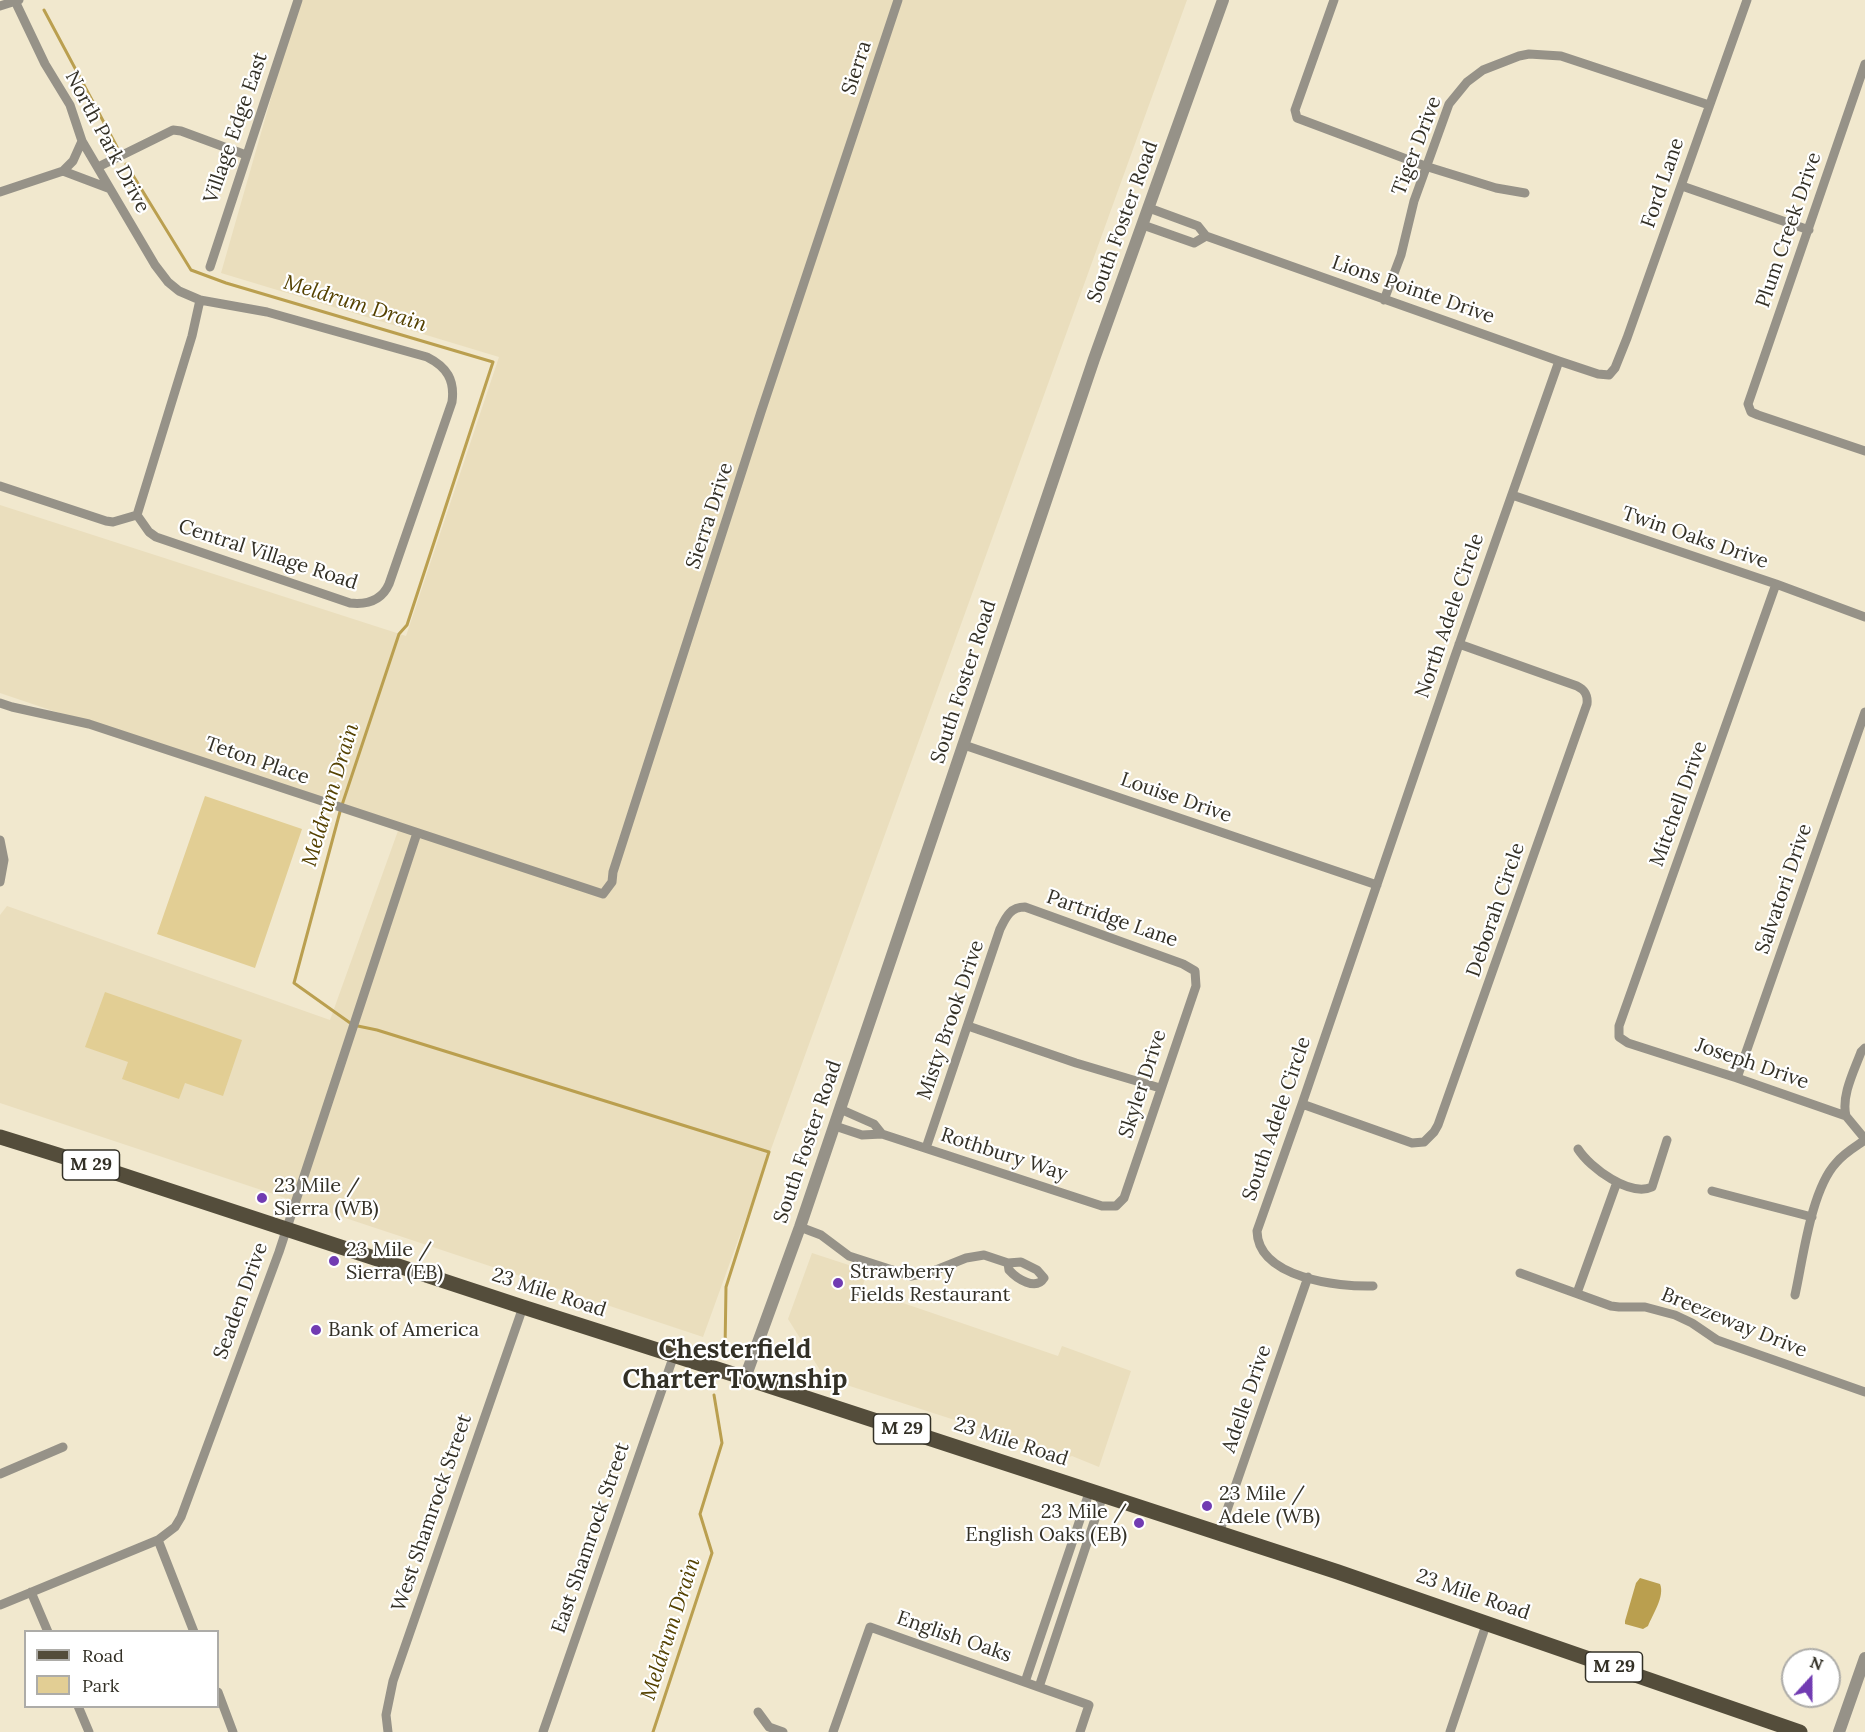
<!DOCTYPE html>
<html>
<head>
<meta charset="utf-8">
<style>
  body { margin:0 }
  #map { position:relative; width:1865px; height:1732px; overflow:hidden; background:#f1e8ce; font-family:Lora,serif }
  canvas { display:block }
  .legend { position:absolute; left:24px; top:1630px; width:195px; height:78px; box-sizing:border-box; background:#fff; border:2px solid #adaca8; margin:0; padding:8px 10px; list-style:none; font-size:18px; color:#333026 }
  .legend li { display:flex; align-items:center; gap:12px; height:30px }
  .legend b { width:30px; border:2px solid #adaca8 }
  .north { position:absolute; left:1781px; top:1648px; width:60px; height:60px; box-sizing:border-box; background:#fff; border:2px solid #adaca8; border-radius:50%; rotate:21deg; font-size:16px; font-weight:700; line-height:24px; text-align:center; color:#333026 }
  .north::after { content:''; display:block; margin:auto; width:21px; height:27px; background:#713bb2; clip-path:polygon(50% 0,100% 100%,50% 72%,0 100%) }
</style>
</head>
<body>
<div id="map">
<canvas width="1865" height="1732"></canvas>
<ul class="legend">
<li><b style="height:8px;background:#544d3b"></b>Road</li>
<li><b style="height:16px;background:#e2ce94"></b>Park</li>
</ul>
<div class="north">N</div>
</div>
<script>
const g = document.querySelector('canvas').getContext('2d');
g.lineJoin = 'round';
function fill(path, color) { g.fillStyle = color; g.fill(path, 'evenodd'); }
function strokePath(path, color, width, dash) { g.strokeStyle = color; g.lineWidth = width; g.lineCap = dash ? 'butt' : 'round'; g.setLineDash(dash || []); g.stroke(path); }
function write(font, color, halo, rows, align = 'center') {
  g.font = font + ' Lora,serif'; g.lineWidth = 4.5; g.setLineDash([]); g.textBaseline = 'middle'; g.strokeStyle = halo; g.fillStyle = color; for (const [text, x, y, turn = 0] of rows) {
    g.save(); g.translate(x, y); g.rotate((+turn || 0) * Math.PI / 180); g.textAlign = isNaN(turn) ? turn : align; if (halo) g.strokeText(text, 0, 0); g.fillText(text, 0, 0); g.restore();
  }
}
fill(new Path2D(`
  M299 0H1187L703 1337 0 1103V915L7 906 330 1020 399 828 0 693V505L406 636 499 357 221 273Z
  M812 1253 867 1271 862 1289 1058 1356 1062 1346 1131 1371 1099 1467 1072 1456 1069 1457 825 1378 788 1319Z`), '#eadebd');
fill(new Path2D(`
  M205 796 302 829 255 968 157 934Z
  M105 992 242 1040 223 1096 185 1083 179 1099 122 1079 128 1062 85 1047Z`), '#e2ce94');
fill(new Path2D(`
  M1640 1578 1660 1584C1665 1596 1653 1614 1648 1626L1643 1629 1625 1624V1621L1636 1583Z`), '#ba9f4f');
strokePath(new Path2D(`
  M44 10 117 147
  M126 164 191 270 226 283 493 362 407 625 399 634 341 808 294 983 353 1025 377 1030 769 1152 726 1287 725 1350
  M653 1732 712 1553 700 1514 722 1443 714 1395`), '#ba9f4f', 3);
strokePath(new Path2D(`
  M1334 0 1295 110 1297 118 1425 166 1496 188 1525 193
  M0 6 19 0
  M1865 64 1748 404 1751 412 1758 415 1865 451
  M98 167 173 130 181 131 246 155
  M63 171 73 161 82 141
  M1682 186 1809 230
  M0 192 63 171 108 188
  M1143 225 1194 243 1206 236 1198 226 1149 208
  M1206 236 1559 361 1598 374 1609 375 1615 368 1627 338 1747 0
  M210 267 298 0
  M1384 300 1401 255 1414 201 1449 104 1467 82 1483 70 1519 56 1529 54 1561 56 1709 105
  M0 486 106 521 113 522 137 515 149 532 156 537 350 603C368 605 382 600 389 584L452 402C455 380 447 367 427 357L267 312 200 300 179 291 168 282 155 265 82 141 70 105 45 64 15 1
  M1512 495 1776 584 1865 617
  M137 515 192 336 200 300
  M1776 584 1619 1026V1037L1628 1043 1737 1078 1846 1116 1865 1139
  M0 703 12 707 89 724 603 894 612 882 613 872 761 412 898 0
  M964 745 1377 885
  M0 840 4 860 0 882
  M968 1026 1076 1063 1160 1088
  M1737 1078 1865 712
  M1302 1104 1412 1143 1424 1142 1434 1132 1438 1125 1587 704C1588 695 1585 690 1577 686L1459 644
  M1846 1116C1841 1096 1854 1071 1861 1052L1865 1048
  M835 1126 862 1135 882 1134 874 1124 840 1109
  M882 1134 1102 1206H1116L1124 1198 1196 986 1195 971 1183 964 1025 907C1010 907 1006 917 1000 929L926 1148
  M1578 1149C1590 1168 1630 1197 1652 1187L1667 1140
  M1712 1191 1812 1217
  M800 1227 821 1235 849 1256 911 1276 931 1272 966 1258 984 1255 1008 1263 1021 1262 1037 1270 1044 1278C1036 1291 1017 1279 1009 1270L1008 1263
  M1520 1273 1611 1306 1619 1307H1645L1675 1315 1692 1323 1717 1340 1865 1392
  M1373 1286C1338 1287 1258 1278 1257 1231L1302 1104 1455 656 1559 361
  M1577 1293 1617 1182
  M1795 1295C1803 1259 1811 1190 1836 1163 1844 1153 1855 1147 1865 1140
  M0 1474 63 1447
  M1219 1533 1308 1277
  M158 1540 194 1632
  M31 1592 48 1632
  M0 1605 158 1540 175 1527 181 1517 279 1252 417 833
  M1025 1682 1090 1490
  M1039 1687 1103 1495
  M218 1692 233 1732
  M78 1706 89 1732
  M758 1712 769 1727 783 1732
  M388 1732 386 1715 393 1681 523 1307
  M543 1732 674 1355
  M833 1732 870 1627 1089 1705 1080 1732
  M1450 1732 1487 1622`), '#969288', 9);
strokePath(new Path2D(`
  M745 1378 800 1227 1094 359 1223 0
  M1839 1732 1865 1658`), '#969288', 12);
strokePath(new Path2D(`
  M0 1137 116 1173 523 1307 745 1378 1338 1572 1800 1732`), '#544d3b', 15);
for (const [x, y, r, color] of [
  [262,1198,6,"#713bb2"],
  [334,1261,6,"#713bb2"],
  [838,1283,6,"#713bb2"],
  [316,1330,6,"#713bb2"],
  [1207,1506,6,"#713bb2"],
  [1139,1523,6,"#713bb2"]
]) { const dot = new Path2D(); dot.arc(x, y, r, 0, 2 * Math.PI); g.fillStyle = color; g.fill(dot); strokePath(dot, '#fff', 2); }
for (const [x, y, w] of [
  [91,1165,57],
  [902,1429,57],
  [1614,1667,57]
]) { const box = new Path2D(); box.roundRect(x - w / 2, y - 15, w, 30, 4.5); g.fillStyle = '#fff'; g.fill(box); strokePath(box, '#333026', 1.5); }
write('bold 18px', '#333026', null, [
  ["M 29",91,1165],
  ["M 29",902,1429],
  ["M 29",1614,1667]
]);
write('20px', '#333026', '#fff', [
  ["Sierra",857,68,-72],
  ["Village Edge East",236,128,-71],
  ["North Park Drive",107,142,62],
  ["Tiger Drive",1417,146,-69],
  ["Ford Lane",1663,183,-71],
  ["South Foster Road",1123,222,-70],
  ["Plum Creek Drive",1789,230,-71],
  ["Lions Pointe Drive",1413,290,19],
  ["Sierra Drive",710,516,-72],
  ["Twin Oaks Drive",1695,538,19],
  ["Central Village Road",268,555,18],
  ["North Adele Circle",1450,616,-71],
  ["South Foster Road",964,682,-72],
  ["Teton Place",257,761,19],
  ["Louise Drive",1176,798,19],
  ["Mitchell Drive",1679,804,-70],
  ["Salvatori Drive",1784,889,-71],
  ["Deborah Circle",1496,910,-71],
  ["Partridge Lane",1112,919,19],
  ["Misty Brook Drive",951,1020,-71],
  ["Joseph Drive",1752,1064,19],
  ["Skyler Drive",1143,1084,-72],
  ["South Adele Circle",1277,1119,-71],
  ["South Foster Road",808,1142,-71],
  ["Rothbury Way",1004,1155,18],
  ["23 Mile Road",549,1293,18],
  ["Seaden Drive",241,1301,-70],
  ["Breezeway Drive",1734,1323,22],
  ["Adelle Drive",1247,1399,-71],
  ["23 Mile Road",1011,1442,18],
  ["West Shamrock Street",432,1513,-71],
  ["East Shamrock Street",591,1538,-71],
  ["23 Mile Road",1473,1595,19],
  ["English Oaks",954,1637,19]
]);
write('20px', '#333026', '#fff', [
  ["23 Mile /",274,1186],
  ["Sierra (WB)",274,1209],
  ["23 Mile /",346,1250],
  ["Sierra (EB)",346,1273],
  ["Strawberry",850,1272],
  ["Fields Restaurant",850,1295],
  ["Bank of America",328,1330],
  ["23 Mile /",1219,1494],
  ["Adele (WB)",1219,1517],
  ["23 Mile /",1127,1512,"right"],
  ["English Oaks (EB)",1127,1535,"right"]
], 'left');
write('italic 21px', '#544100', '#fff', [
  ["Meldrum Drain",355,304,17],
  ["Meldrum Drain",331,795,-73],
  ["Meldrum Drain",671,1629,-72]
]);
write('bold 26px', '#333026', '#fff', [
  ["Chesterfield",735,1351],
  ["Charter Township",735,1381]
]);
</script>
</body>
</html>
